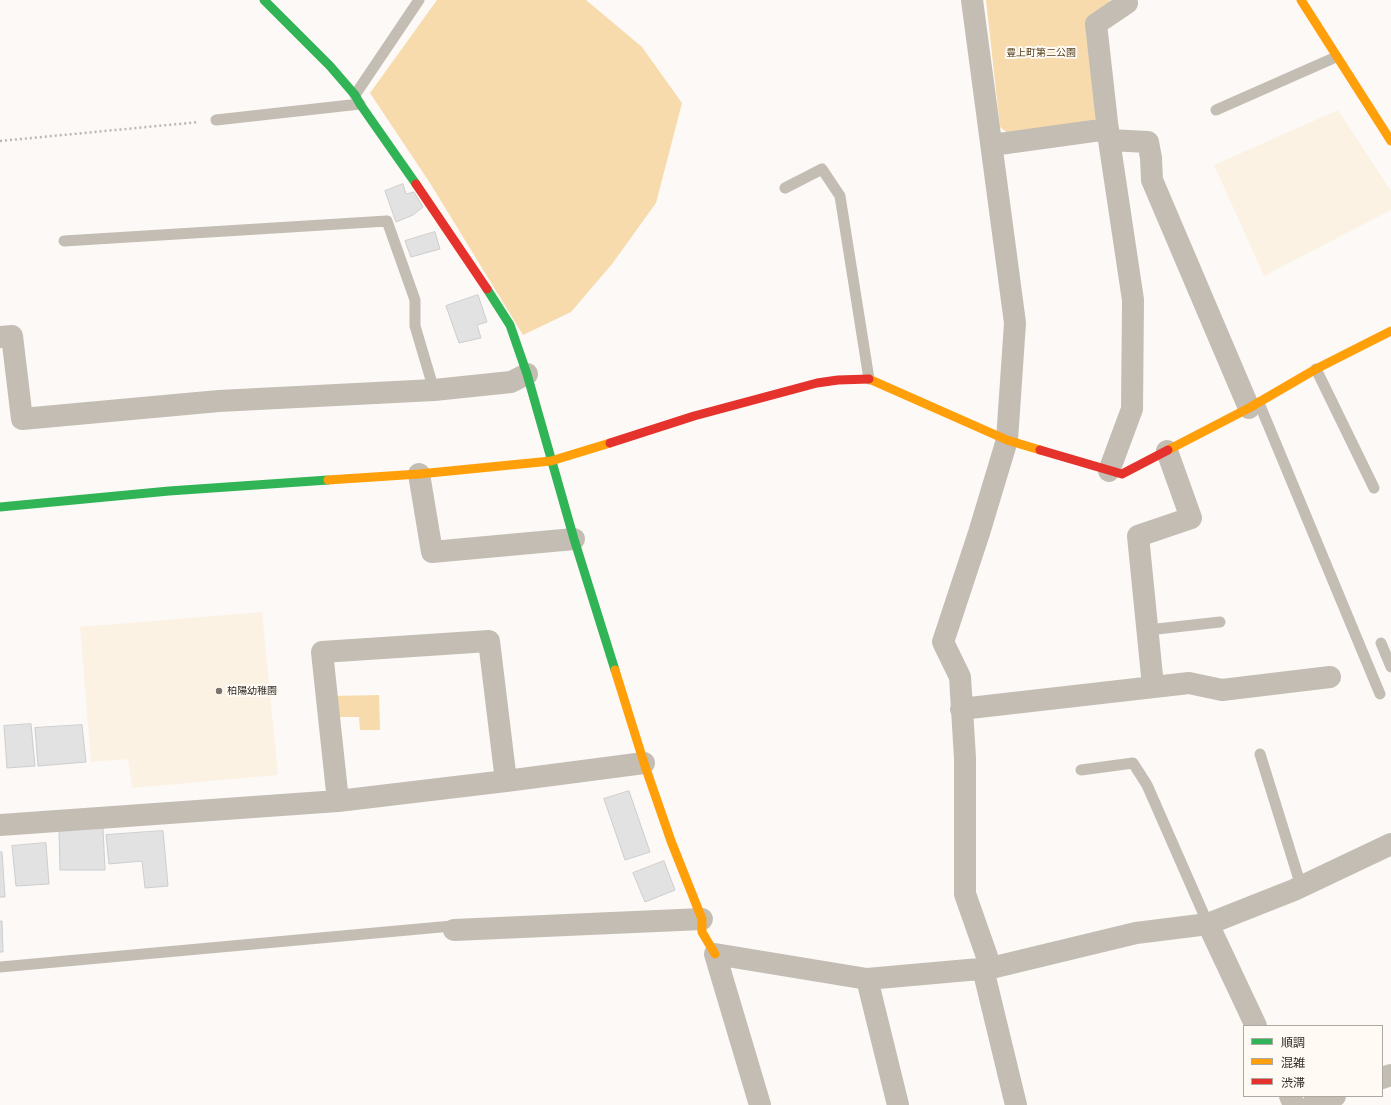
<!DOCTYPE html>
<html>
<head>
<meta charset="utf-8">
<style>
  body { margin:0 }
  #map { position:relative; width:1391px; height:1105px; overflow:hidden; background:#fcf9f6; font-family:"IBM Plex Sans","Noto Sans JP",sans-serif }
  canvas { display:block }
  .legend { position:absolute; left:1243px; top:1025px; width:140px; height:72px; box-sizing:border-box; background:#fffaf3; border:1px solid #ada8a1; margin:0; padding:5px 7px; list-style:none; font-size:12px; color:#322d27 }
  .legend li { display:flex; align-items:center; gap:8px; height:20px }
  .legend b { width:20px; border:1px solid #ada8a1 }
</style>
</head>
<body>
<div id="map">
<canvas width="1391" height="1105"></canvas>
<ul class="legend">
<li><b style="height:5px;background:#30b455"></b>順調</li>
<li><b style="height:5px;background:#ff9f0a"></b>混雑</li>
<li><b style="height:5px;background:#e5322d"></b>渋滞</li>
</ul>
</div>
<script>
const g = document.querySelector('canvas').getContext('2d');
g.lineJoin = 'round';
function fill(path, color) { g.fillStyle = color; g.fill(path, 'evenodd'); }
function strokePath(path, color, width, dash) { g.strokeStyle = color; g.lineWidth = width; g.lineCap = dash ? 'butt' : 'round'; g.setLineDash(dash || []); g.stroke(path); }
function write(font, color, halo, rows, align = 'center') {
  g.font = font + ' "IBM Plex Sans","Noto Sans JP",sans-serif'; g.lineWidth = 4; g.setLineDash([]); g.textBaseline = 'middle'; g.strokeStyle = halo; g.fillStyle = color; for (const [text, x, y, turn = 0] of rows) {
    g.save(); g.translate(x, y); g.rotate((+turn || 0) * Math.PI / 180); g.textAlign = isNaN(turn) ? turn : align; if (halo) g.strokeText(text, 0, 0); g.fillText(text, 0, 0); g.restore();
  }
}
fill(new Path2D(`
  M1338 110 1391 191V210L1264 276 1214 165Z
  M262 612 278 775 132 788 128 759 91 762 80 627Z`), '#fbf2e3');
fill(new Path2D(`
  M437 0H586L642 47 682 103 656 203 612 264 571 312 523 335 430 183 370 93Z
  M986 0H1110L1097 117 1090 124 1009 134 1000 127Z
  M379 695 380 730H360L359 717H333L332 696Z`), '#f7dbad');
const building = new Path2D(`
  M403 184 406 194 414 192 423 207 413 215 396 222 385 191Z
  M435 232 440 249 411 257 405 241Z
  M478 295 487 322 477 325 481 338 459 343 446 306Z
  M31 724 35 766 7 768 4 726Z
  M82 725 86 762 38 766 35 728Z
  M629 791 650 852 625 860 604 799Z
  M103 828 105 870H60L59 830Z
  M163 831 168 886 145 888 142 861 109 864 106 835Z
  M46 843 49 884 16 886 12 846Z
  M0 852H2L5 897H0Z
  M664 861 675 890 645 902 633 873Z
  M0 921H2L3 952H0Z`);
fill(building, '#e2e2e3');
strokePath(building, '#cccdce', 1);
strokePath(new Path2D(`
  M0 141 199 122`), '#bbb8b0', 2.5, [2, 3]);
strokePath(new Path2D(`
  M355 95 419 0
  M1216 110 1336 57
  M216 120 360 104
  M785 188 822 169 840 196 869 379
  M64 241 387 221 415 300V326L434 390
  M1316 369 1374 488
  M1259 403 1380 694
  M1148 630 1220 622
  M1381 643 1391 667
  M1260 754 1301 886
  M1081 770 1133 763 1147 785 1208 924
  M0 967 452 926 454 930`), '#c3bdb4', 11);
strokePath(new Path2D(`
  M972 0 1015 323 1007 440 979 533 943 642 960 677 965 758V894L991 968
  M1109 140 1148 142 1151 158 1152 180 1249 408
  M992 145 1108 129
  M0 337 12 336 22 419 219 401 434 390 511 382 527 374
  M1109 471 1132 409 1133 300 1109 140 1096 24 1127 3 1125 0
  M419 474 432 552 574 539
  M1153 686 1138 536 1191 518 1167 451
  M961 709 1189 683 1222 690 1330 677
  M338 801 322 652 489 641 506 781
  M0 825 338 801 506 781 644 763
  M1208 924 1256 1026
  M454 930 702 919
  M983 969 1016 1105
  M867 979 898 1105
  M1382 1078 1391 1075
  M1290 1096 1294 1105
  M760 1105 715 954 867 979 991 968 1136 933 1208 924 1294 890 1391 844
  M1312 1105 1335 1096`), '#c3bdb4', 22);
strokePath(new Path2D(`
  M264 0 330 66 355 95 360 104 416 184
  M487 289 510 325 527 374 574 539 615 670
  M0 507 169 491 328 480`), '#30b455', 9);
strokePath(new Path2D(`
  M1301 0 1391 141
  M869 379 1007 440 1040 450
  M1168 450 1249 408 1316 369 1391 331
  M328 480 419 474 551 461 610 443
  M615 670 644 763 671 841 702 919V932L715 954`), '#ff9f0a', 9);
strokePath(new Path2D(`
  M416 184 487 289
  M610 443 694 416 817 383 838 380 869 379
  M1040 450 1122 474 1168 450`), '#e5322d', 9);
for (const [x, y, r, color] of [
  [219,691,4,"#79746f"]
]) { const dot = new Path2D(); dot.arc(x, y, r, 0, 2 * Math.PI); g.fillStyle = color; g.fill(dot); strokePath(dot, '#fffaf3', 1.5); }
write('10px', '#523e1b', '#fffaf3', [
  ["豊上町第二公園",1041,53]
]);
write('10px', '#322d27', '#fffaf3', [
  ["柏陽幼稚園",227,691]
], 'left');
</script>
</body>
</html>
